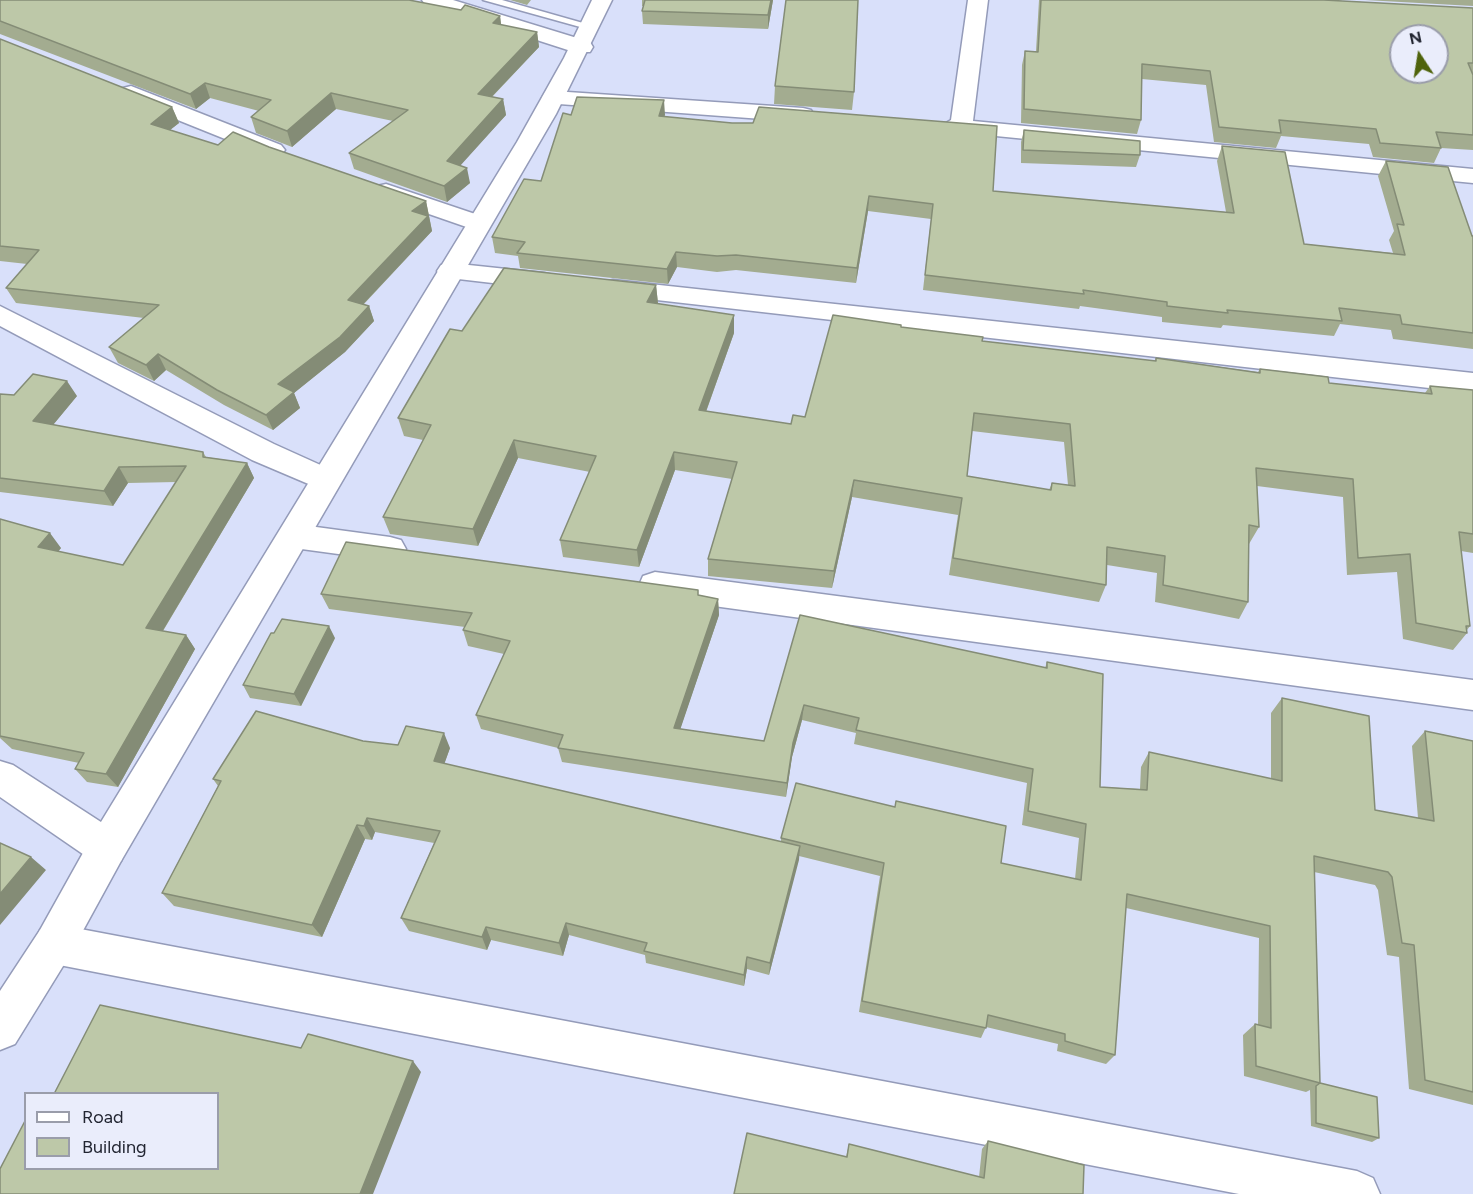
<!DOCTYPE html>
<html>
<head>
<meta charset="utf-8">
<style>
  body { margin:0 }
  #map { position:relative; width:1473px; height:1194px; overflow:hidden; background:#d9e0fa; font-family:Figtree,sans-serif }
  canvas { display:block }
  .legend { position:absolute; left:24px; top:1092px; width:195px; height:78px; box-sizing:border-box; background:#eaedfb; border:2px solid #9a9daa; margin:0; padding:8px 10px; list-style:none; font-size:18px; color:#222531 }
  .legend li { display:flex; align-items:center; gap:12px; height:30px }
  .legend b { width:30px; border:2px solid #9a9daa }
  .north { position:absolute; left:1389px; top:24px; width:60px; height:60px; box-sizing:border-box; background:#eaedfb; border:2px solid #9a9daa; border-radius:50%; rotate:348deg; font-size:16px; font-weight:700; line-height:24px; text-align:center; color:#222531 }
  .north::after { content:''; display:block; margin:auto; width:21px; height:27px; background:#4f630c; clip-path:polygon(50% 0,100% 100%,50% 72%,0 100%) }
</style>
</head>
<body>
<div id="map">
<canvas width="1473" height="1194"></canvas>
<ul class="legend">
<li><b style="height:8px;background:#fff"></b>Road</li>
<li><b style="height:16px;background:#bdc8a8"></b>Building</li>
</ul>
<div class="north">N</div>
</div>
<script>
const g = document.querySelector('canvas').getContext('2d');
g.lineJoin = 'round';
function strokePath(path, color, width, dash) { g.strokeStyle = color; g.lineWidth = width; g.lineCap = dash ? 'butt' : 'round'; g.setLineDash(dash || []); g.stroke(path); }
function fill(path, color) { g.fillStyle = color; g.fill(path, 'evenodd'); }
const service = new Path2D(`
  M483 0H502L597 27 591 30Z`);
const minor = new Path2D(`
  M422 0H453L590 42 593 47 590 52H574L425 4Z
  M968 0H988L973 121 1473 169V183L945 131 941 126 951 120Z
  M131 86 281 145 285 150 281 155H265L123 98 120 93 123 88Z
  M553 91 803 108 811 110 814 115 811 120 803 122 545 103 542 98 545 93Z
  M386 184 487 218 491 223 487 228 478 231 377 196 374 191 377 186Z
  M450 263 544 273 553 275 557 281 553 287 544 289 441 277 437 271 441 265Z
  M613 280 1473 373V393L604 294 600 288 604 282Z
  M0 306 274 444 336 472 340 480 336 488 325 491 252 460 0 326Z
  M294 524 390 537 401 540 406 549 401 558 390 561 294 548 283 545 278 536 283 527Z
  M655 572 1473 680V710L655 598 643 594 639 585 643 576Z
  M0 761 13 765 121 835 126 848 121 861 107 866 93 861 0 797Z
  M54 924 1357 1171 1373 1178 1380 1194H1239L54 964 40 958 34 944 40 930Z`);
const tertiary = new Path2D(`
  M592 0H612L556 114 121 861 68 958 15 1044 0 1050V991L40 930 93 835 517 142 564 58Z`);
strokePath(service, '#949bb9', 3);
strokePath(minor, '#949bb9', 3);
strokePath(tertiary, '#949bb9', 3);
fill(service, '#fff');
fill(minor, '#fff');
fill(tertiary, '#fff');
fill(new Path2D(`
  M0 0 461 10 500 16 501 25 537 32 539 47 492 97 503 99 506 115 460 165 470 183 447 202 354 169 349 153 393 121 336 109 292 147 256 133 251 117 259 111 210 98 196 109 0 34Z
  M510 0H531L527 5Z
  M642 0H773L768 29 643 24 642 11 644 6H642Z
  M1039 0H1324L1473 8V150L1441 148 1434 163 1373 157 1369 144 1281 136 1276 148 1214 142 1206 85 1142 79 1141 120 1137 134 1021 123 1022 65 1025 51H1036Z
  M1365 0H1473V6Z
  M0 39 172 107 179 123 170 130 218 145 269 147 426 201 432 231 364 304 369 306 374 321 345 352 294 393 300 408 273 430 224 405 166 370 154 381 118 363 109 347 144 318 16 303 6 288 27 264 0 261Z
  M775 86 854 92 852 110 774 104Z
  M664 100V116L993 191 1226 212 1217 161 1222 146 1304 244 1393 253 1389 240 1394 231 1378 176 1386 161 1473 236V349L1393 339 1391 330 1340 324 1334 336 1223 325 1221 328 1162 322V317L1080 306 1079 309 923 290 931 219 868 211 856 283 736 270 717 272 677 267 668 284 520 268 518 256 495 253 492 237 541 181 571 115Z
  M1024 130 1140 155 1136 167 1021 163V142Z
  M656 285 658 303 734 333 706 412 791 424 805 417 901 327 982 341 1155 361 1156 358 1258 372 1260 369 1329 383 1425 393 1430 386 1473 390V553L1461 551 1470 626 1467 630V633L1453 650 1403 639 1397 572 1347 575 1343 497 1257 486 1259 527 1249 544 1248 602 1239 619 1155 602 1157 573 1107 565 1106 585 1099 602 949 575 958 515 852 497 832 588 708 576V559L732 479 675 470 639 567 563 557 560 540 590 472 518 458 478 546 390 534 383 517 423 440 404 436 398 418 462 331ZM972 431 1064 442 1068 485 1052 483 1049 490 967 476Z
  M0 394 14 395 77 396 53 425 203 452 206 457 247 463 254 478 163 631 186 635 195 649 118 787 87 782 75 769 79 763 12 749 0 738V519L61 548 58 552 123 565 176 482 128 483 113 506 0 492Z
  M321 594 698 595 718 599 719 615 680 729 764 741 800 615 1045 668 1047 662 1100 787 1140 789 1141 767 1149 752 1271 779V713L1282 698 1375 810 1418 818 1412 746 1425 731 1473 741V1105L1409 1089 1399 957 1387 955 1378 890 1375 885 1314 872 1320 1083 1379 1138 1372 1142 1311 1126 1310 1090 1306 1092 1244 1076 1243 1035 1255 1024 1258 1025 1259 938 1126 908 1115 1055 1106 1064 1057 1051 1058 1044 986 1027 981 1038 859 1012 880 876 799 856 769 975 747 969 744 986 646 963 645 955 569 935 563 956 491 940 487 950 409 931 401 918 434 843 375 832 372 840 365 839 322 937 174 906 162 893 218 786 213 779 363 741 398 745 450 748 444 764 781 842V838L1001 863 1075 879 1079 838 1022 825 1027 783 854 744 856 733 802 720 792 757 786 797 562 762 558 748 481 729 476 715 504 654 468 646 463 630 465 627 329 609Z
  M335 638 301 706 250 698 243 685Z
  M988 1141 1083 1194 846 1157 849 1144 979 1177 982 1149Z`), '#a3ac90');
fill(new Path2D(`
  M771 0H773L768 29V15Z
  M500 16 502 31 493 23Z
  M537 32 539 47 480 109 478 94Z
  M205 83 210 98 196 109 190 94Z
  M331 93 336 109 292 147 287 131Z
  M503 99 506 115 451 176 447 161Z
  M664 100 665 115 660 131 659 116Z
  M172 107 179 123 157 140 151 124Z
  M467 168 470 183 447 202 444 186Z
  M869 196 868 211 856 283 857 268Z
  M426 201 432 231 353 315 348 300 412 211Z
  M676 252 677 267 668 284 667 269Z
  M656 285 658 304 647 302Z
  M369 306 374 321 345 352 294 393 300 408 273 430 266 415 278 384Z
  M734 315V333L700 428 699 410Z
  M158 354 166 370 154 381 146 365Z
  M67 381 77 396 43 437 33 421Z
  M514 440 518 458 478 546 473 529Z
  M674 452 675 470 639 567 637 550Z
  M247 463 254 478 156 642 146 628Z
  M119 467 128 483 113 506 104 491Z
  M854 480 852 497 832 588 834 571Z
  M50 533 61 548 49 562 38 547Z
  M718 599 719 615 676 742 674 728Z
  M329 626 335 638 301 706 294 694Z
  M186 635 195 649 118 787 106 774Z
  M804 705 802 720 792 757 786 797 787 783 793 743Z
  M444 733 450 748 440 776 434 761Z
  M367 818 375 832 372 840 364 826Z
  M357 825 365 839 322 937 312 925Z
  M800 846 799 860 769 975 770 963Z
  M31 857 46 870 0 925V894Z
  M566 923 569 935 563 956 559 943Z
  M486 927 491 940 487 950 482 937Z
  M747 957V969L744 986V975Z
  M413 1061 421 1072 373 1194H360Z`), '#848c76');
const building = new Path2D(`
  M0 0H409L461 10 465 5 500 16 493 23 537 32 478 94 503 99 447 161 467 168 444 186 349 153 408 110 331 93 287 131 251 117 271 100 205 83 190 94 0 21Z
  M645 0H771L768 15 642 11Z
  M786 0H858L854 92 775 86Z
  M1041 0H1324L1473 8V63H1468L1473 75V135L1436 132 1441 148 1380 143 1376 129 1279 120 1281 133 1219 127 1210 71 1142 64 1141 120 1024 109 1025 51 1038 52ZM1401 36H1437V72H1401Z
  M0 39 172 107 151 124 218 145 233 132 269 147 426 201 412 211 428 216 348 300 369 306 340 337 278 384 294 392 266 415 217 390 158 354 146 365 109 347 159 305 6 288 39 250 0 246Z
  M577 97 664 100 659 116 732 123H753L759 107 997 126 993 191 1234 213 1222 146 1285 152 1304 244 1405 255 1397 224 1404 225 1386 161 1448 167 1472 236H1473V333L1402 324 1400 315 1339 308 1342 321 1227 310 1228 313 1167 306V302L1083 290 1084 294 925 275 933 204 869 196 857 268 736 255 717 256 676 252 667 269 517 253 525 242 492 237 524 179 541 181 563 113 571 115Z
  M1024 130 1140 141V155L1023 150Z
  M504 268 656 285 647 302 734 315 699 410 791 424 793 415 805 417 833 315 901 325V327L983 337 982 341 1156 361V358L1260 373V369L1328 377 1329 383 1432 394 1430 386 1473 390V534L1459 532 1470 626H1466L1467 633 1416 623 1410 554 1358 558 1353 479 1256 468 1259 527 1249 525 1248 602 1163 585 1165 556 1107 547 1106 585 953 558 962 498 854 480 834 571 708 559 737 462 674 452 637 550 560 540 596 456 514 440 473 529 383 517 431 425 398 418 450 329 462 331ZM974 413 1070 424 1075 486 1052 483 1051 490 967 476Z
  M33 374 67 381 33 421 203 452V457L247 463 146 628 186 635 106 774 75 769 84 753 0 736V519L50 533 38 547 123 565 186 466 119 467 104 491 0 478V394L14 395Z
  M346 542 698 590V595L718 599 674 728 764 741 800 615 1047 668V662L1103 674 1100 787 1147 790 1149 752 1282 781V698L1369 716 1375 810 1434 821 1425 731 1473 741V1092L1425 1080 1414 945 1402 943 1392 877 1388 872 1314 856 1320 1083 1256 1066 1255 1024 1271 1028 1270 926 1127 894 1115 1055 1065 1041V1034L988 1015 986 1028 862 1001 884 863 781 838 796 783 895 807 896 801 1006 826 1001 863 1081 880 1086 824 1028 811 1033 769 856 730 859 718 804 705 793 743 787 783 558 748 563 735 476 715 510 641 463 630 472 613 321 594Z
  M282 619 329 626 294 694 243 685 271 633H274Z
  M256 711 363 741 398 745 406 726 444 733 434 761 800 846 770 963 747 957 744 975 644 951 647 943 566 923 559 943 486 927 482 937 401 918 440 831 367 818 364 826 357 825 312 925 162 893 221 781 213 779Z
  M0 843 31 857 0 894Z
  M100 1005 301 1048 308 1034 413 1061 360 1194H0V1169L26 1119V1168H218V1094H54Z
  M1320 1083 1377 1097 1379 1138 1316 1123V1086Z
  M747 1133 847 1157 849 1144 984 1178 988 1141 1084 1165 1083 1194H734Z`);
fill(building, '#bdc8a8');
strokePath(building, '#848c76', 1.5);
</script>
</body>
</html>
